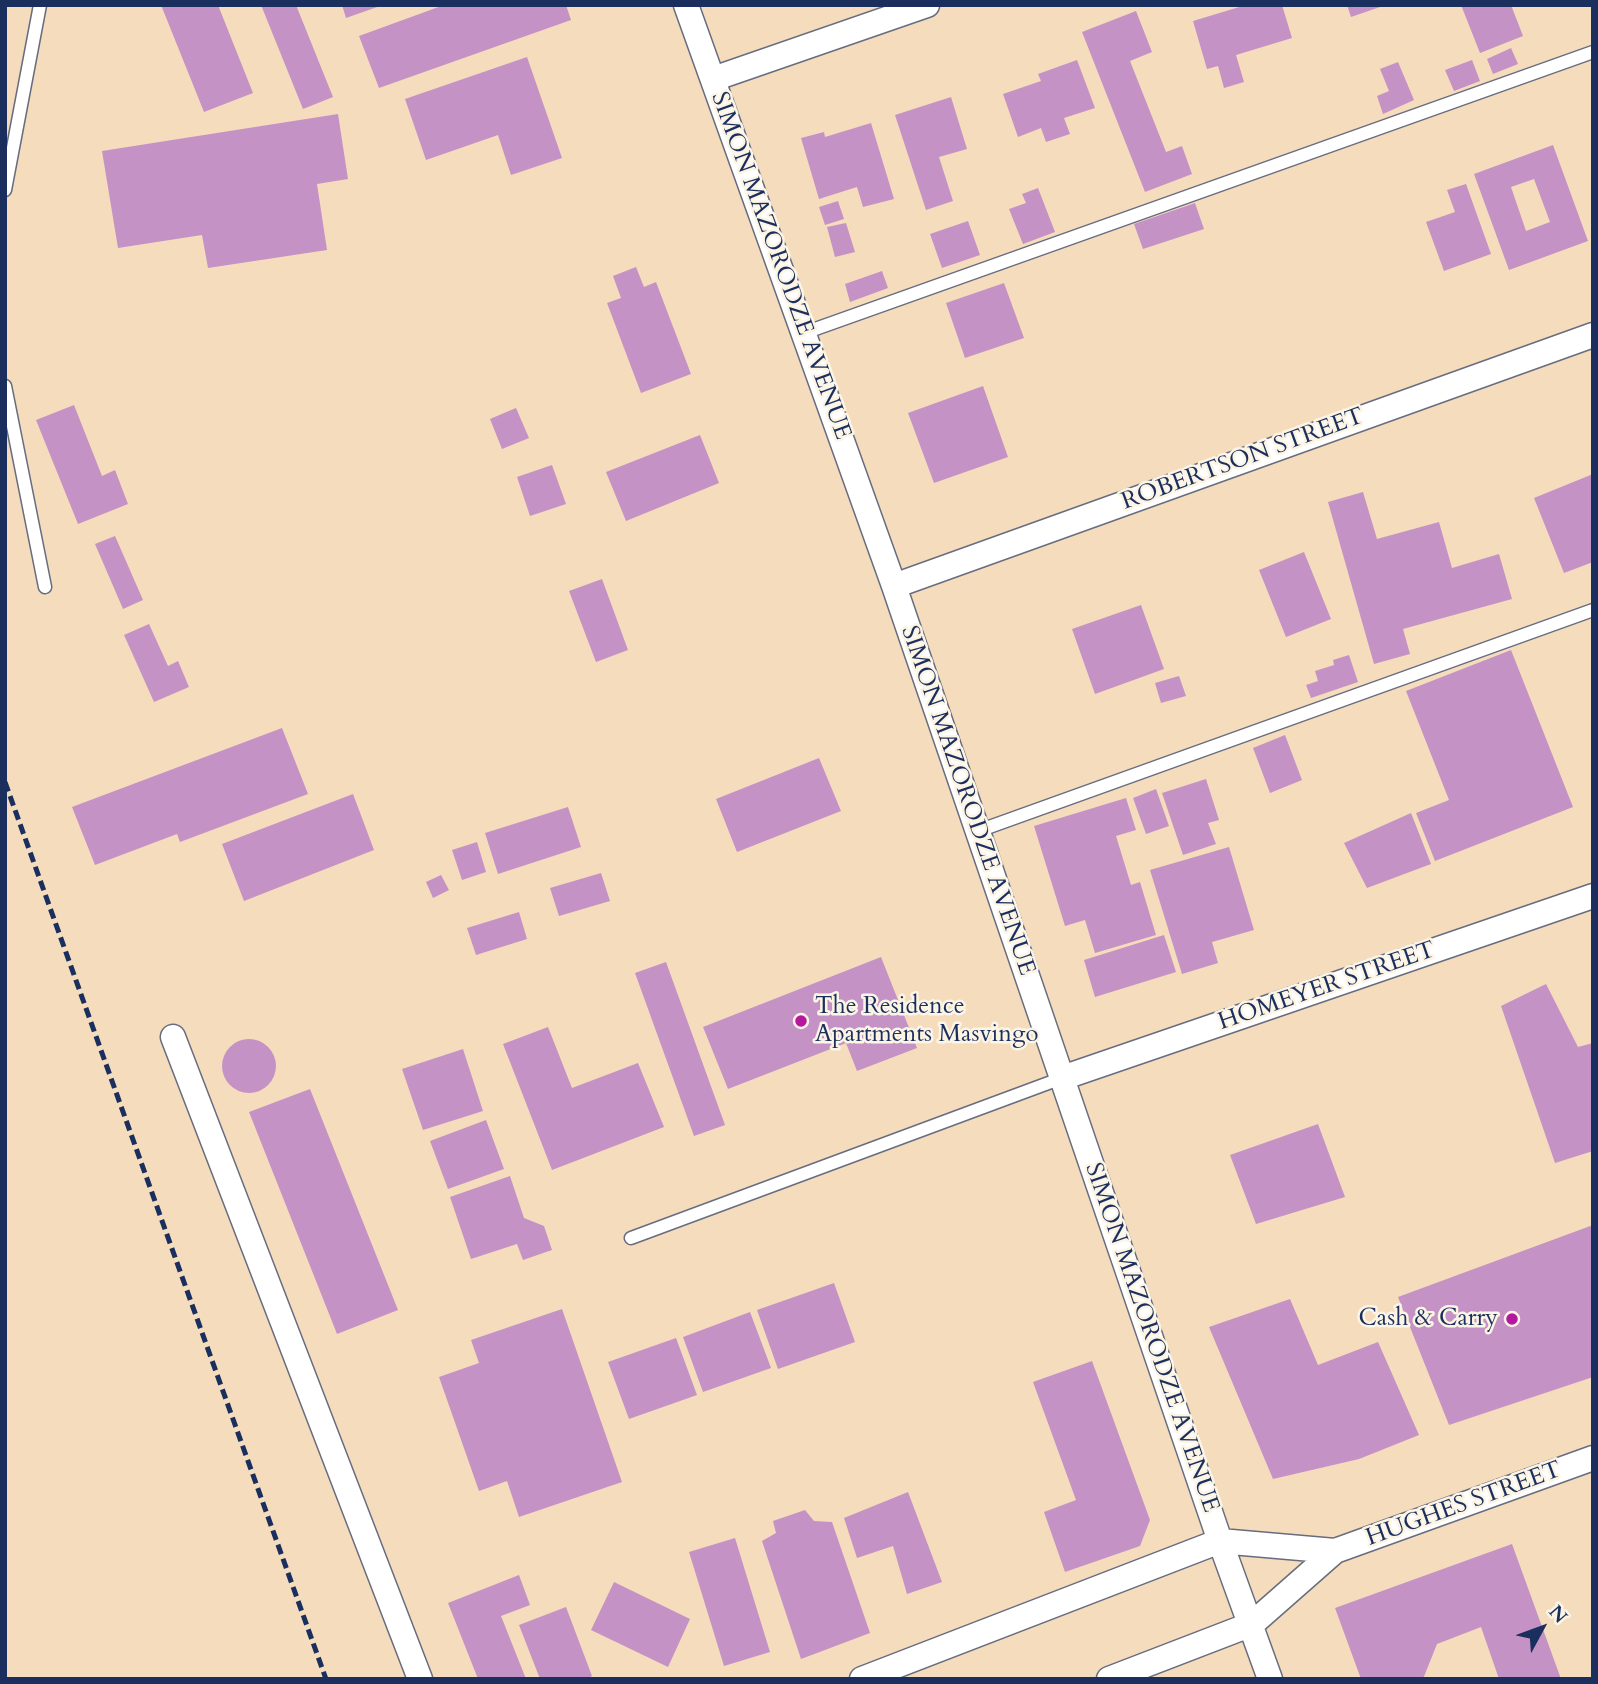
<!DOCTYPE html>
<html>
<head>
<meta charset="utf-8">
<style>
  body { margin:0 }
  #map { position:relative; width:1598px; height:1684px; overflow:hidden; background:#f4dcbd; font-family:Cardo,serif }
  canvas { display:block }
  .frame { position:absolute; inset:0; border:7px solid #1b2f5e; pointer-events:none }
  .north { position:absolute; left:1507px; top:1593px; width:70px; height:70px; -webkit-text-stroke:5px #fcf5e5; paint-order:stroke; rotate:49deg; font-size:19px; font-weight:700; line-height:28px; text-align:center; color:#1b2f5e }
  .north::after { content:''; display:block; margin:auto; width:24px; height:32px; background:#1b2f5e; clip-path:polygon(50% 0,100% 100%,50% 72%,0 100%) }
</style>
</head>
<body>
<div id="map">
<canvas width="1598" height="1684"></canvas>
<div class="frame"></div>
<div class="north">N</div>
</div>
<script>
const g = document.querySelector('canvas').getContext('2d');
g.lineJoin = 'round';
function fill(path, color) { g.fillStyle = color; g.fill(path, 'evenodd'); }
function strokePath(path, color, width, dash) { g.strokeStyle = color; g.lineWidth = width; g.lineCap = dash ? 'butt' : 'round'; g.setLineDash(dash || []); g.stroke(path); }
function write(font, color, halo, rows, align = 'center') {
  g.font = font + ' Cardo,serif'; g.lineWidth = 5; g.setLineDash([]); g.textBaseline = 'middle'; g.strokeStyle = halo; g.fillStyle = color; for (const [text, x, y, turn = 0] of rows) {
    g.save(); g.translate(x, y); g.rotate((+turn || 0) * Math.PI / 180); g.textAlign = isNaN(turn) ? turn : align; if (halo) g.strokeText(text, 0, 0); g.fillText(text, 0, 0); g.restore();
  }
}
fill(new Path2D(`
  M161 5H218L253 93 204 112Z
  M261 5H296L333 97 303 109Z
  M342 5H380V6L346 18Z
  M444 5H566L571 20 379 88 359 36Z
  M1246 5H1282L1292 38 1236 55 1244 82 1224 88 1218 66 1207 69 1193 21Z
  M1347 5H1382L1383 6 1351 17Z
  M1461 5H1511L1523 36 1480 53Z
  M1136 11 1152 52 1130 61 1166 152 1182 146 1192 174 1145 192 1082 32Z
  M1511 48 1518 64 1493 74 1487 59Z
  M527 57 562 158 511 175 498 135 426 160 405 99Z
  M1077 60 1095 108 1064 118 1070 134 1046 142 1041 128 1018 137 1003 94 1041 81 1038 74Z
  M1472 60 1480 81 1454 91 1445 70Z
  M1398 62 1414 100 1383 114 1377 96 1389 91 1380 69Z
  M951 97 967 149 939 157 953 201 926 210 895 115Z
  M338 114 348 179 317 184 327 250 208 268 202 235 118 248 102 151Z
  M871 123 894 199 863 207 857 187 819 199 801 138 824 132 825 137Z
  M1553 145 1588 241 1509 270 1474 174ZM1534 179 1550 222 1526 231 1511 187Z
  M1466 184 1491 254 1444 271 1426 222 1455 212 1447 190Z
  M1038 188 1055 232 1023 244 1009 209 1026 203 1022 194Z
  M838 201 844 219 825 225 819 207Z
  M1195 203 1204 229 1143 249 1134 224Z
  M968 221 980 255 942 268 930 234Z
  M846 223 855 252 835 257 827 227Z
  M636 267 644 287 656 282 691 374 641 393 607 303 621 298 613 276Z
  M882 271 888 288 850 302 845 284Z
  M1004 283 1024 338 965 358 946 303Z
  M983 386 1008 457 934 483 908 413Z
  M74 405 102 476 115 470 128 504 78 524 36 420Z
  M516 408 529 438 502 449 490 419Z
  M700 435 719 483 626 521 606 472Z
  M552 465 566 504 530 516 517 477Z
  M1593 474V562L1564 573 1534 498Z
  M1363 492 1377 539 1439 522 1452 568 1499 554 1512 599 1403 629 1410 654 1374 664 1328 502Z
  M115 536 143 600 123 609 95 544Z
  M1304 552 1331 619 1286 637 1259 570Z
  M602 579 628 650 596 662 569 591Z
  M1141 605 1164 669 1095 694 1072 629Z
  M149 624 168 666 178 661 189 687 154 702 124 635Z
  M1511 650 1573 807 1435 861 1416 813 1449 800 1406 691Z
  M1349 655 1358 682 1311 698 1306 685 1318 681 1315 671 1334 665 1333 660Z
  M1179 676 1186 696 1161 703 1155 683Z
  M282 728 308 794 180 842 177 834 95 865 72 807Z
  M1285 735 1302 780 1270 793 1253 748Z
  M819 758 841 811 737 852 716 799Z
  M1206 779 1219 820 1208 823 1216 844 1183 855 1162 793Z
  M1156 789 1169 826 1146 834 1133 798Z
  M353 794 374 850 244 901 222 844Z
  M1126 798 1136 830 1116 836 1131 885 1140 882 1156 935 1095 953 1085 920 1065 926 1034 826Z
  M568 807 581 847 498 874 485 833Z
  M1411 813 1431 864 1367 888 1344 843Z
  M477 842 486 872 462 880 452 850Z
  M1229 847 1254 930 1212 942 1218 963 1182 974 1150 870Z
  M601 873 610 901 559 916 550 888Z
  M441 875 449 890 433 898 426 882Z
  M519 912 527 939 476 955 467 928Z
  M1164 935 1176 972 1095 997 1084 960Z
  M881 957 917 1048 857 1071 846 1043 728 1089 703 1027Z
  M666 962 725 1125 694 1136 635 973Z
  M1546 984 1578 1047 1593 1043V1151L1555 1163 1501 1006Z
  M548 1027 572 1088 638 1063 664 1127 552 1170 503 1044Z
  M222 1066a27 27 0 1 1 54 0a27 27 0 1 1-54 0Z
  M463 1049 483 1111 423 1130 402 1069Z
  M310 1089 398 1310 337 1334 249 1112Z
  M486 1120 504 1169 448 1189 430 1141Z
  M1318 1124 1345 1197 1256 1224 1230 1155Z
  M510 1176 524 1218 544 1226 552 1250 523 1260 517 1244 471 1259 450 1197Z
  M1593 1225V1377L1449 1425 1398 1297Z
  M834 1283 855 1342 778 1369 757 1310Z
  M1290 1299 1318 1365 1378 1342 1419 1435 1359 1459 1273 1479 1209 1327Z
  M562 1309 622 1482 519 1517 507 1481 479 1491 439 1377 479 1363 471 1340Z
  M750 1312 771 1368 703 1392 683 1337Z
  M676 1338 697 1395 629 1419 608 1362Z
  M1092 1361 1150 1520 1140 1546 1065 1572 1044 1512 1076 1500 1033 1382Z
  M908 1492 942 1582 907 1594 893 1546 857 1558 844 1518Z
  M805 1510 814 1521 832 1522 870 1633 801 1659 762 1541 776 1533 773 1521Z
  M735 1538 770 1652 724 1666 689 1552Z
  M1512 1544 1561 1679H1499L1481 1627 1437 1644 1423 1679H1361L1335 1608Z
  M519 1575 530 1605 501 1616 526 1679H478L448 1603Z
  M614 1582 690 1619 668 1667 591 1630Z
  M566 1607 592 1676 586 1679H540L519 1625Z`), '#c592c5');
const lane = new Path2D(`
  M5 190 40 5
  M804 333 1593 52
  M5 386 45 587
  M978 831 1593 610
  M631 1238 1062 1078`);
const street = new Path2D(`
  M686 5 894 586 1220 1541 1270 1679
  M713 79 927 5
  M894 586 1593 335
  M173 1037 420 1679
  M1062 1078 1593 896
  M862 1679 1220 1541 1335 1551
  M1109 1679 1252 1624 1335 1551 1593 1458`);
strokePath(lane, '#676c7f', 15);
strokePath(street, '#676c7f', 27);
strokePath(lane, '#fff', 12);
strokePath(street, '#fff', 24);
strokePath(new Path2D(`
  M5 782 326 1679`), '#1b2f5e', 5, [10, 5]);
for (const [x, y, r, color] of [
  [801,1021,7,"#b5179e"],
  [1512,1319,7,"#b5179e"]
]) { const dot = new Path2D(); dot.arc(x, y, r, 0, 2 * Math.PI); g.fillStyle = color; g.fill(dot); strokePath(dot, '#fcf5e5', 2.5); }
write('24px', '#1b2f5e', '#fcf5e5', [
  ["SIMON MAZORODZE AVENUE",780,266,70],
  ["ROBERTSON STREET",1243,460,-20],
  ["SIMON MAZORODZE AVENUE",967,801,71],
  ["HOMEYER STREET",1327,987,-19],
  ["SIMON MAZORODZE AVENUE",1151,1338,71],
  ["HUGHES STREET",1464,1505,-20]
]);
write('24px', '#1b2f5e', '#fcf5e5', [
  ["The Residence",815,1007],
  ["Apartments Masvingo",815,1035],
  ["Cash & Carry",1498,1319,"right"]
], 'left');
</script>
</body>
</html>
